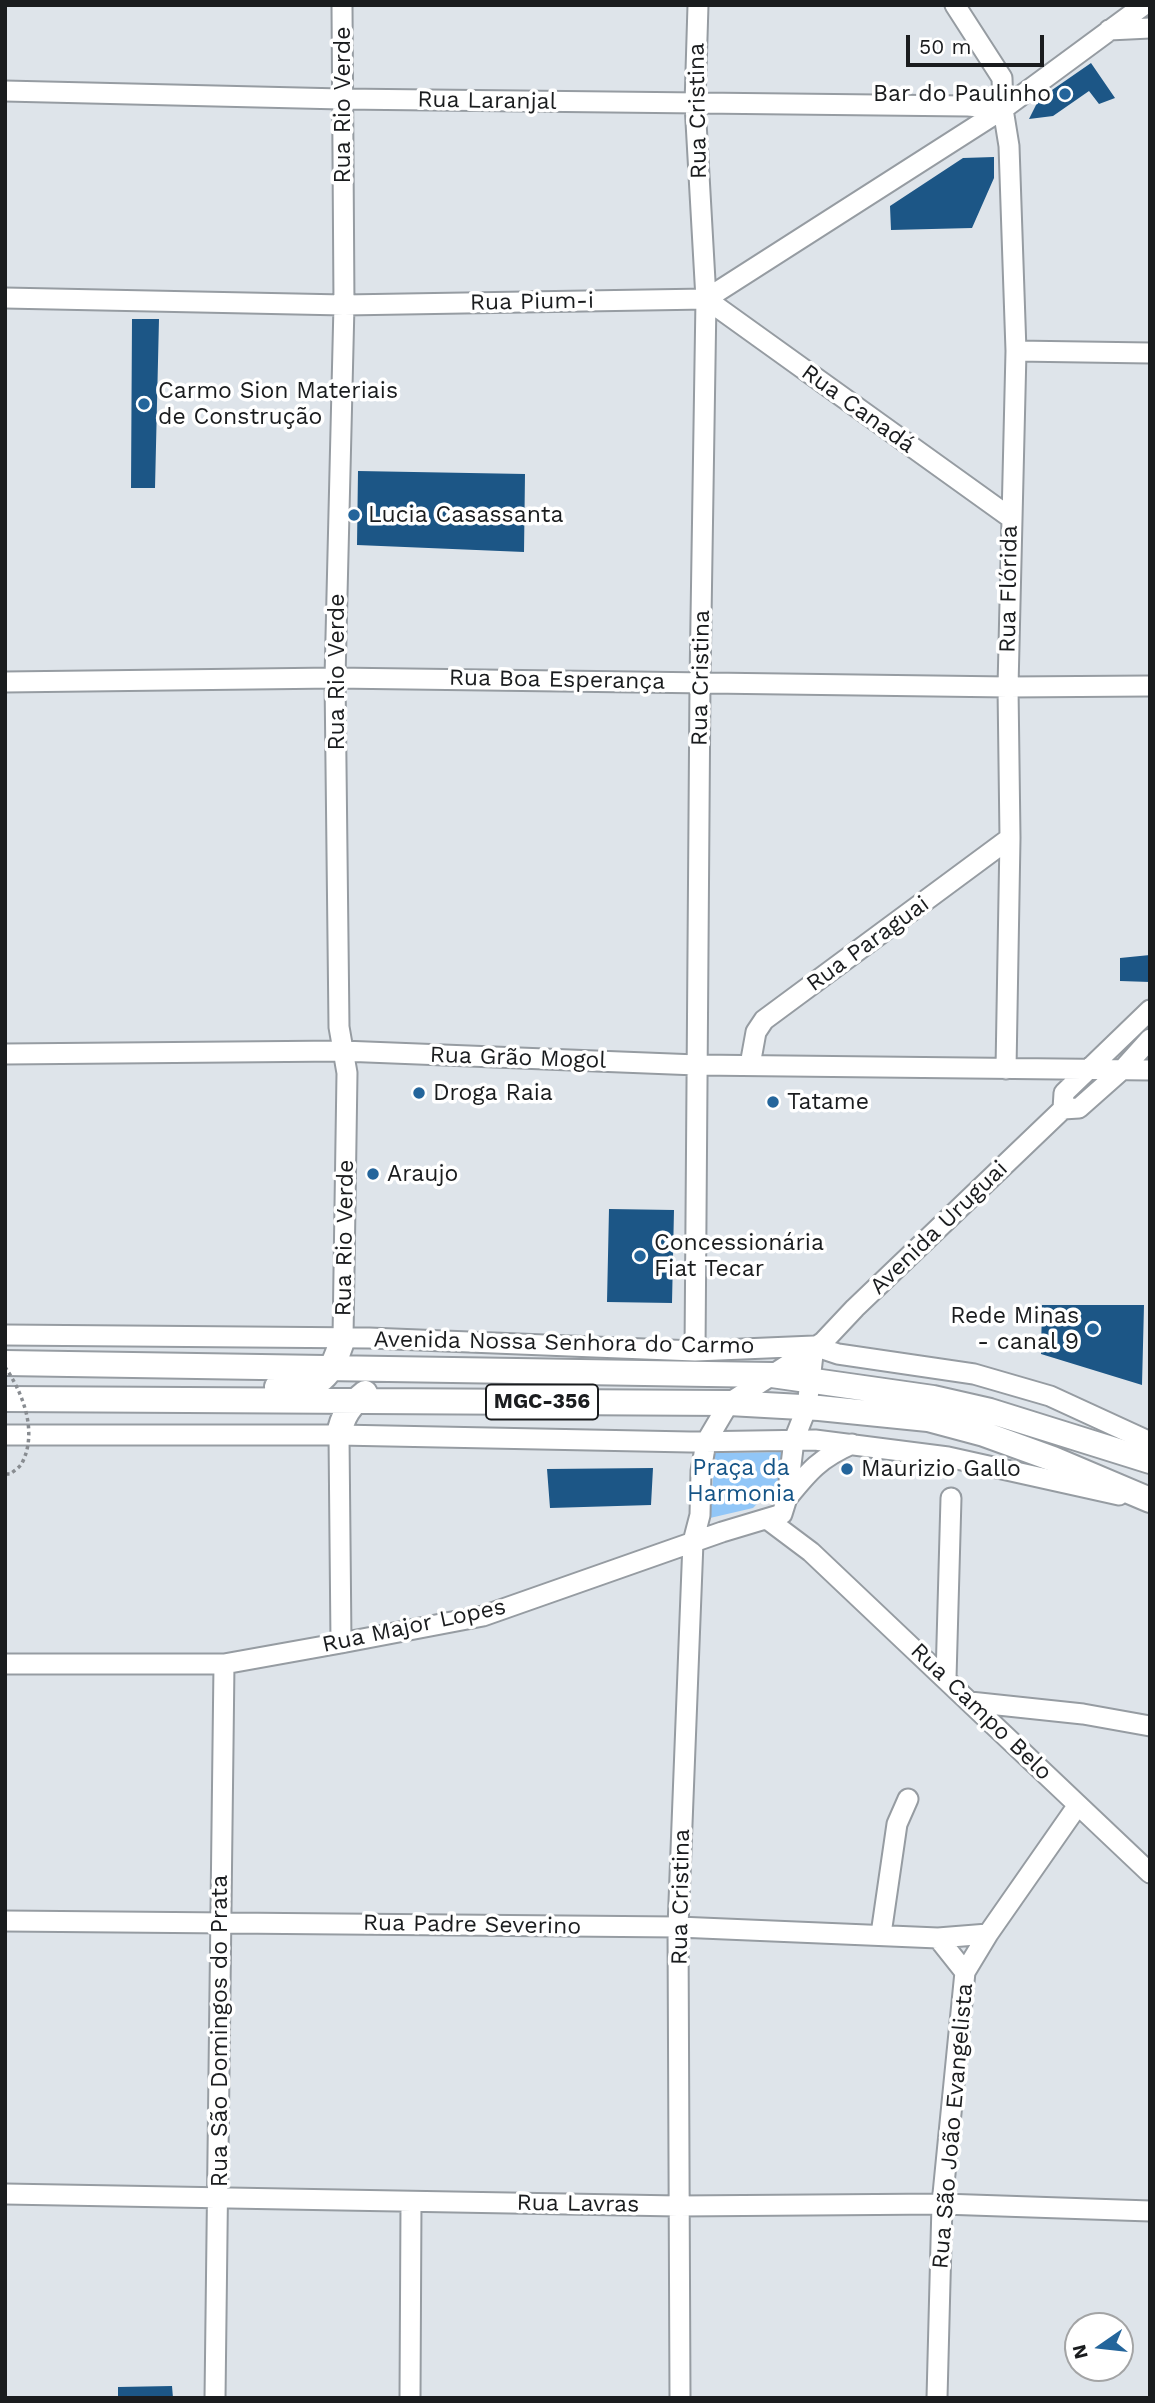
<!DOCTYPE html>
<html>
<head>
<meta charset="utf-8">
<style>
  body { margin:0 }
  #map { position:relative; width:1155px; height:2403px; overflow:hidden; background:#dee4ea; font-family:"Work Sans",sans-serif }
  canvas { display:block }
  .frame { position:absolute; inset:0; border:7px solid #1a1c1e; pointer-events:none }
  .north { position:absolute; left:1064px; top:2312px; width:70px; height:70px; box-sizing:border-box; background:#fff; border:2px solid #a3a4a5; border-radius:50%; rotate:256deg; font-size:19px; font-weight:700; line-height:28px; text-align:center; color:#1a1c1e }
  .north::after { content:''; display:block; margin:auto; width:24px; height:32px; background:#24659b; clip-path:polygon(50% 0,100% 100%,50% 72%,0 100%) }
  .scale { position:absolute; left:906px; top:35px; width:138px; height:32px; box-sizing:border-box; border:4px solid #1a1c1e; border-top:0; padding-left:9px; font-size:21px; line-height:24px; white-space:nowrap; color:#1a1c1e; -webkit-text-stroke:5px #fff; paint-order:stroke }
</style>
</head>
<body>
<div id="map">
<canvas width="1155" height="2403"></canvas>
<div class="frame"></div>
<div class="north">N</div>
<div class="scale">50 m</div>
</div>
<script>
const g = document.querySelector('canvas').getContext('2d');
g.lineJoin = 'round';
function fill(path, color) { g.fillStyle = color; g.fill(path, 'evenodd'); }
function strokePath(path, color, width, dash) { g.strokeStyle = color; g.lineWidth = width; g.lineCap = dash ? 'butt' : 'round'; g.setLineDash(dash || []); g.stroke(path); }
function write(font, color, halo, rows, align = 'center') {
  g.font = font + ' "Work Sans",sans-serif'; g.lineWidth = 7; g.setLineDash([]); g.textBaseline = 'middle'; g.strokeStyle = halo; g.fillStyle = color; for (const [text, x, y, turn = 0] of rows) {
    g.save(); g.translate(x, y); g.rotate((+turn || 0) * Math.PI / 180); g.textAlign = isNaN(turn) ? turn : align; if (halo) g.strokeText(text, 0, 0); g.fillText(text, 0, 0); g.restore();
  }
}
fill(new Path2D(`
  M789 1452 783 1477 753 1508 710 1518 715 1453Z`), '#91c6f7');
fill(new Path2D(`
  M1091 63 1115 98 1099 104 1089 91 1053 116 1029 119 1039 99Z
  M994 157V178L972 228 891 230 890 206 963 158Z
  M132 319H159L155 488H131Z
  M358 471 525 474 524 552 357 545Z
  M1150 955V982L1120 981V958Z
  M609 1209 674 1210 672 1303 607 1302Z
  M1042 1305H1144L1142 1385 1041 1354Z
  M653 1468 651 1505 550 1508 547 1469Z
  M172 2386 173 2398H118V2387Z`), '#1c5686');
const minor = new Path2D(`
  M342 5 344 305 335 678 339 1027 347 1073 343 1338
  M955 5 1002 78 1003 109 1009 146 1016 351 1008 687 1010 838 1006 1069
  M1109 30 1150 28
  M5 91 342 99 968 106 1003 109
  M5 298 344 305 706 299 1003 109 1144 5
  M706 299 1011 518
  M1016 351 1150 353
  M5 682 335 678 1008 687 1150 686
  M5 1054 342 1051 697 1065 1150 1070
  M750 1065 756 1032 764 1020 1010 838
  M1063 1109 1064 1093 1150 1010
  M5 1335 369 1338 695 1351 814 1346 838 1354 974 1374 1050 1396 1150 1442
  M695 1351 700 682 706 299 695 104 698 5
  M5 1435H339L690 1442 815 1440 948 1457 1119 1495
  M339 1435 341 1643
  M788 1497C809 1471 820 1458 852 1444
  M782 1514 787 1498 794 1440 807 1407 814 1346
  M767 1519 811 1552 1150 1873
  M5 1664H224L341 1643 483 1616 722 1532 782 1514
  M946 1678 951 1498
  M970 1702 1083 1714 1150 1726
  M5 1921 678 1927 938 1938 988 1934
  M881 1934 897 1824 908 1799
  M938 1938 965 1972
  M5 2194 678 2206 942 2204 1150 2211
  M215 2398C220 2153 220 1908 224 1664
  M410 2398 411 2202
  M680 2398 678 1927 693 1542 700 1515 701 1471 706 1442 729 1403 823 1342 855 1308 1063 1109 1079 1108 1123 1069 1150 1039
  M937 2398 942 2204 965 1972 988 1934 1078 1805`);
const major = new Path2D(`
  M5 1363 772 1375 933 1398 990 1411 1150 1461
  M277 1387C323 1387 329 1381 343 1338
  M5 1399 729 1403 819 1408 928 1419 984 1434 1053 1459 1150 1500
  M339 1435C342 1416 350 1405 365 1393`);
strokePath(minor, '#969ca2', 23);
strokePath(major, '#969ca2', 28);
strokePath(minor, '#fff', 19);
strokePath(major, '#fff', 24);
strokePath(new Path2D(`
  M5 1367C23 1393 38 1432 22 1463 20 1467 14 1471 10 1474H5`), '#888c91', 3.5, [3.5, 3.5]);
for (const [x, y, r, color] of [
  [1065,94,7,"#24659b"],
  [144,404,7,"#24659b"],
  [354,515,7,"#24659b"],
  [419,1093,7,"#24659b"],
  [773,1102,7,"#24659b"],
  [373,1174,7,"#24659b"],
  [640,1256,7,"#24659b"],
  [1093,1329,7,"#24659b"],
  [847,1469,7,"#24659b"]
]) { const dot = new Path2D(); dot.arc(x, y, r, 0, 2 * Math.PI); g.fillStyle = color; g.fill(dot); strokePath(dot, '#fff', 2.5); }
for (const [x, y, w] of [
  [542,1402,112]
]) { const box = new Path2D(); box.roundRect(x - w / 2, y - 17.5, w, 35, 5); g.fillStyle = '#fff'; g.fill(box); strokePath(box, '#1a1c1e', 2); }
write('bold 21px', '#1a1c1e', null, [
  ["MGC-356",542,1402]
]);
write('23px', '#1a1c1e', '#fff', [
  ["Bar do Paulinho",1051,94,"right"],
  ["Carmo Sion Materiais",158,391],
  ["de Construção",158,417],
  ["Lucia Casassanta",368,515],
  ["Droga Raia",433,1093],
  ["Tatame",787,1102],
  ["Araujo",387,1174],
  ["Concessionária",654,1243],
  ["Fiat Tecar",654,1269],
  ["Rede Minas",1079,1316,"right"],
  ["- canal 9",1079,1342,"right"],
  ["Maurizio Gallo",861,1469]
], 'left');
write('23px', '#1a1c1e', '#fff', [
  ["Rua Laranjal",487,101,1],
  ["Rua Rio Verde",343,105,-90],
  ["Rua Cristina",698,111,-91],
  ["Rua Pium-i",532,302,-1],
  ["Rua Canadá",858,409,36],
  ["Rua Flórida",1009,589,-89],
  ["Rua Rio Verde",337,672,-90],
  ["Rua Cristina",701,678,-89],
  ["Rua Boa Esperança",557,680,1],
  ["Rua Paraguai",868,944,-36],
  ["Rua Grão Mogol",518,1058,2],
  ["Avenida Uruguai",939,1228,-44],
  ["Rua Rio Verde",345,1238,-89],
  ["Avenida Nossa Senhora do Carmo",564,1343,1],
  ["Rua Major Lopes",414,1626,-12],
  ["Rua Campo Belo",981,1712,44],
  ["Rua Cristina",681,1897,-89],
  ["Rua Padre Severino",472,1925,1],
  ["Rua São Domingos do Prata",220,2031,-90],
  ["Rua São João Evangelista",953,2126,-85],
  ["Rua Lavras",578,2204,1]
]);
write('23px', '#155486', '#fff', [
  ["Praça da",741,1468],
  ["Harmonia",741,1494]
]);
</script>
</body>
</html>
